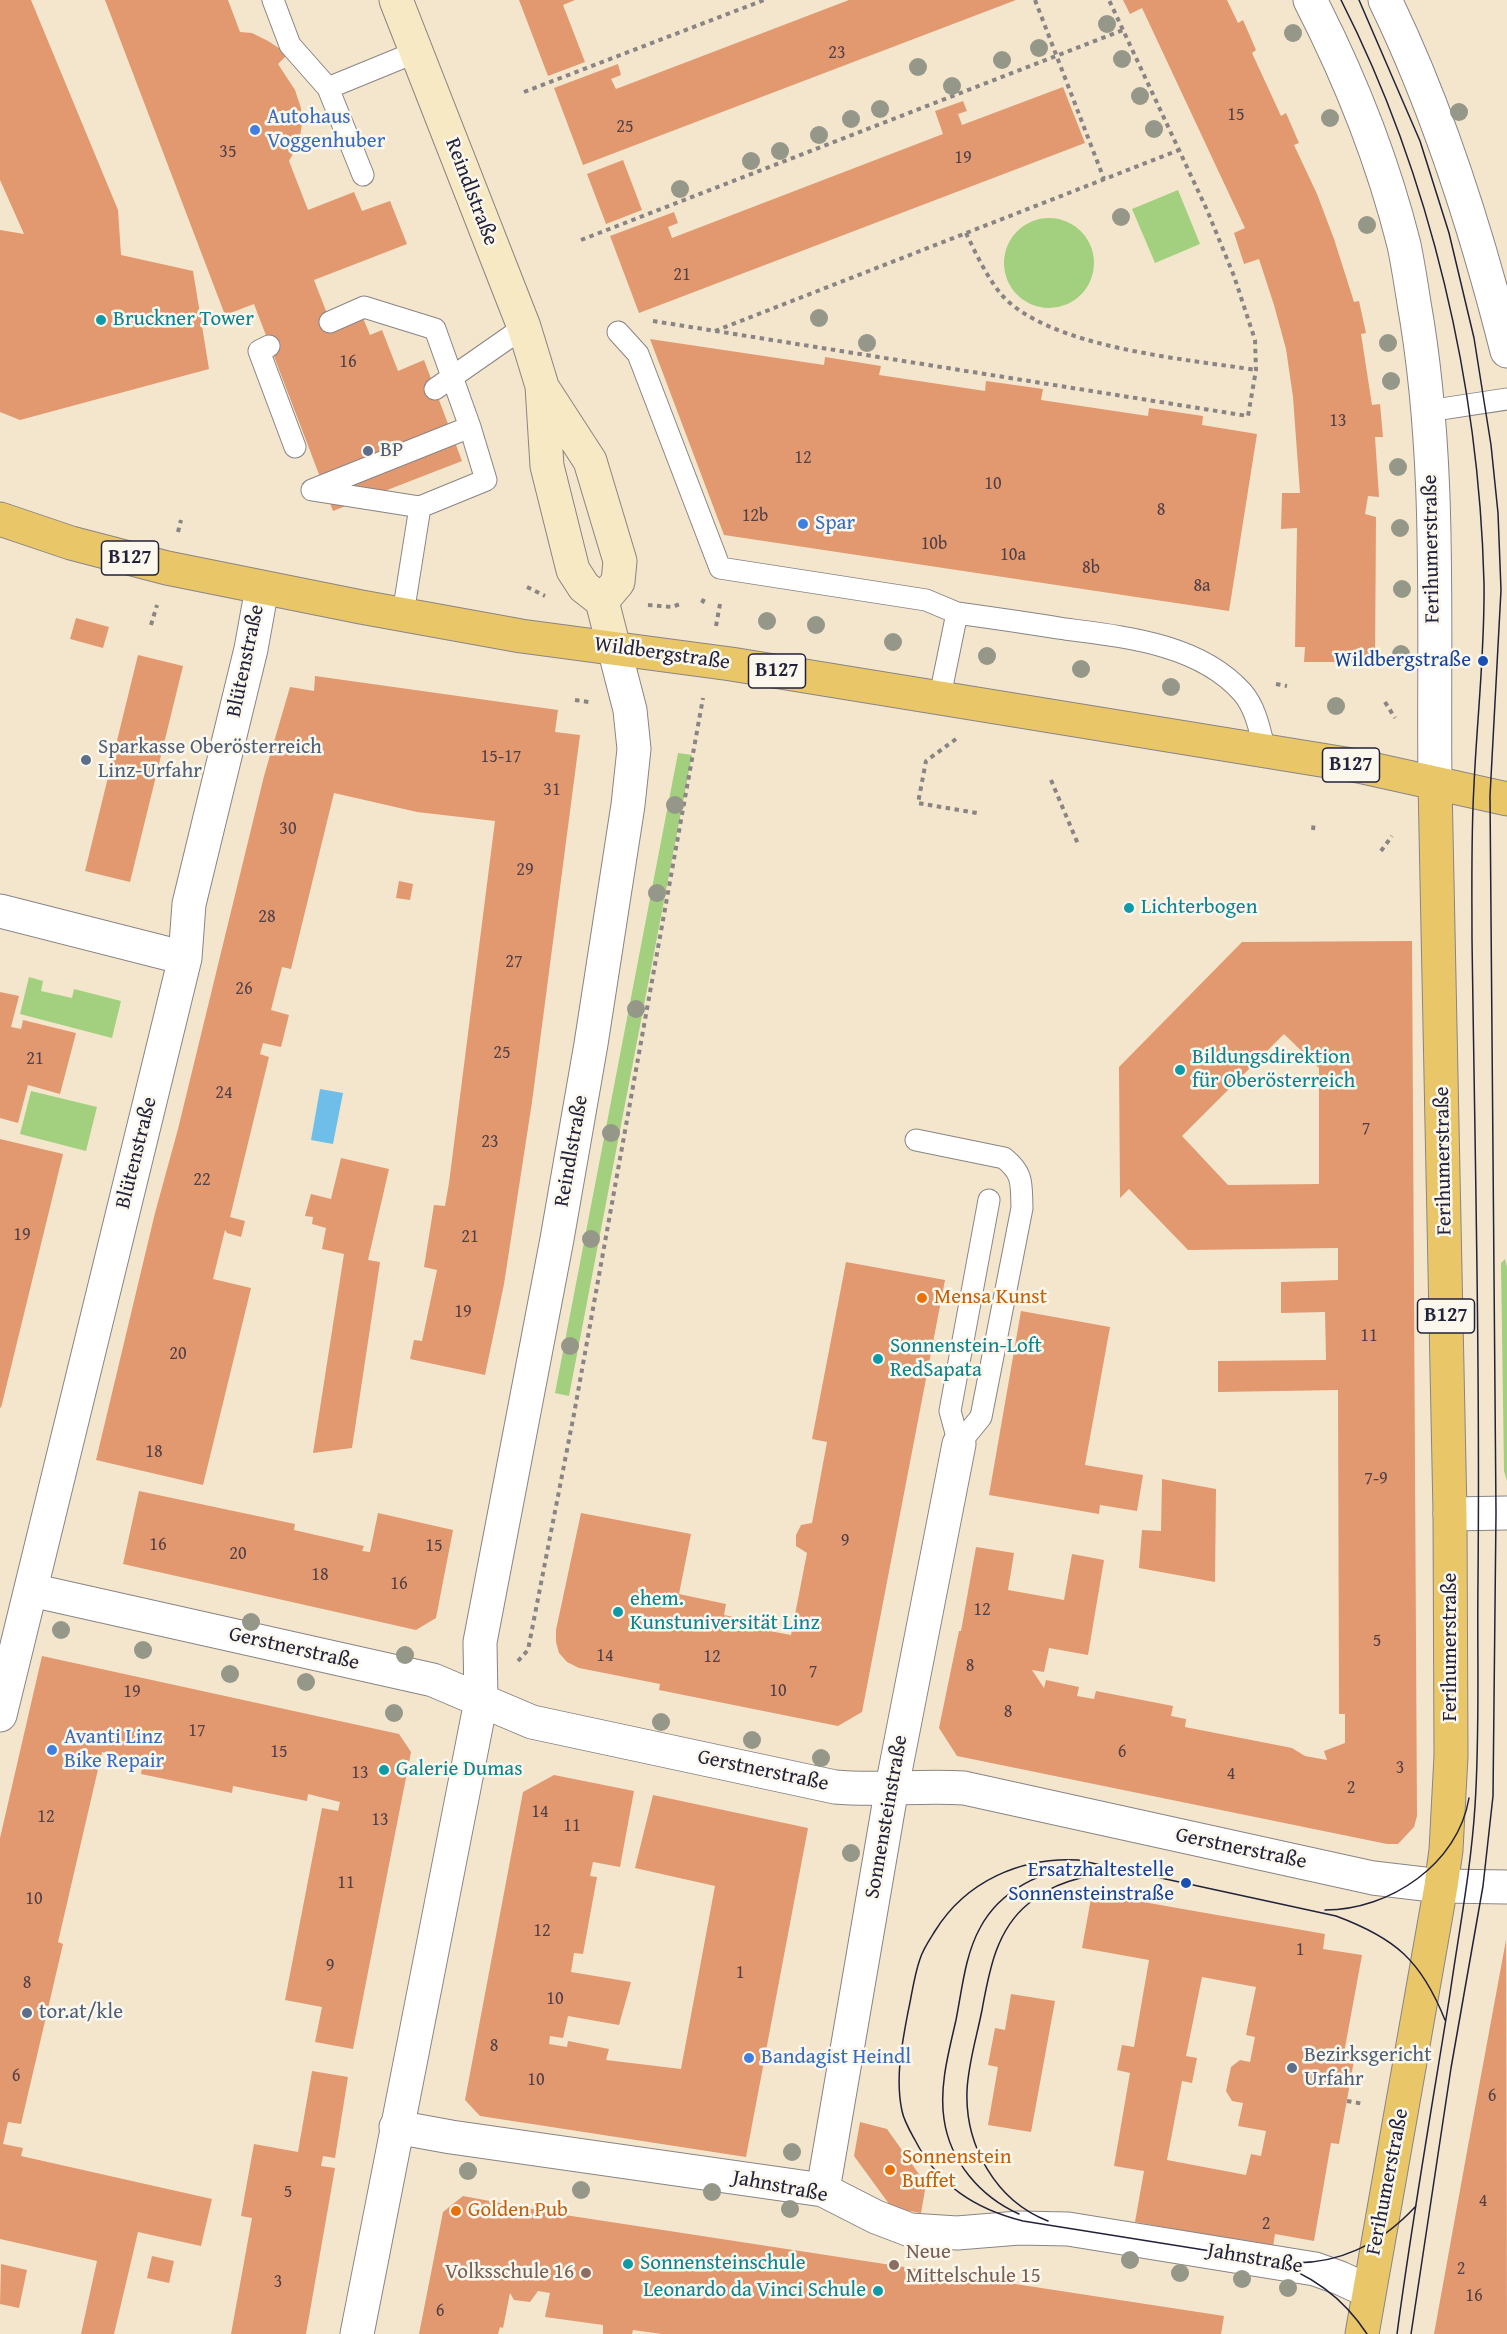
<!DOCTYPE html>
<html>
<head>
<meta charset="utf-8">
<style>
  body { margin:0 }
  canvas { display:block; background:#f3e6cd }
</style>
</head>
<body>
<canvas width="1507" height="2334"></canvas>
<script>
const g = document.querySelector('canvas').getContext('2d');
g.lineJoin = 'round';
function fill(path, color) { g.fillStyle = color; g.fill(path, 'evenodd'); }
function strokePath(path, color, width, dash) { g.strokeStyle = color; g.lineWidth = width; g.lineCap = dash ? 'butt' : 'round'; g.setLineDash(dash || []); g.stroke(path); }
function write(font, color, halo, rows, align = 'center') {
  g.font = font + ' "Gentium Book Plus",serif'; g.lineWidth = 5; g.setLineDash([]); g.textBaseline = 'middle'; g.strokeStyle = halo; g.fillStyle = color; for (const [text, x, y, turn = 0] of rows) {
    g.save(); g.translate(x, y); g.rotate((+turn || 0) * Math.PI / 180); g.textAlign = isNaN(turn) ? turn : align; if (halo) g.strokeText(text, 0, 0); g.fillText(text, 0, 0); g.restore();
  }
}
fill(new Path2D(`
  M1178 190 1200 244 1155 263 1132 209Z
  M1004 263a45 45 0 1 1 90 0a45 45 0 1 1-90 0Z
  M678 753 692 755 569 1396 555 1393Z
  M29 977 43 981 41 991 72 998 74 989 121 1001 112 1038 20 1014Z
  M31 1091 97 1107 86 1151 20 1134Z
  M1505 1259 1507 1267V1481L1504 1471 1501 1263Z`), '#a2d07e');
fill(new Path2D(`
  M320 1089 343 1093 333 1144 311 1140Z`), '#6fbde9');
fill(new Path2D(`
  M0 0H31L118 210 121 255 193 271 209 369 20 420 0 412V230L24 234 0 180Z
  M105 0H228L240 32 252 33 268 41 288 54 278 64 295 90 301 108 302 124 299 143 289 161 308 210 354 192 362 211 390 201 407 244 314 280 333 329 363 318 370 335 382 330 398 371 424 360 462 461 333 511 254 304 225 315Z
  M519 0H575L563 5 585 62 548 76Z
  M849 0H1016L583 165 554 88 618 64 621 75 611 79 616 89Z
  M1123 0H1227L1238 23 1243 20 1256 50 1252 53 1281 116 1286 113 1299 143 1294 145 1317 194 1334 239 1354 302 1359 301 1366 333 1361 334 1372 405 1380 404 1383 437H1375L1379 497 1368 496 1365 514 1376 517 1375 662H1304L1305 647H1295L1297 528 1281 529 1282 493H1300L1293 397 1286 349 1274 305 1259 259 1244 264 1234 233 1245 228 1142 8 1130 14Z
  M1063 87 1085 143 639 313 610 236 674 212 678 223 668 227 672 238 943 134 935 111 963 101 967 111 958 114 962 125Z
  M623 160 642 210 606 224 587 174Z
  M650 339 824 365 825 357 881 366 879 375 985 391 986 381 1043 389 1041 400 1148 416 1149 408 1203 416 1202 425 1257 434 1229 611 724 535Z
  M76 618 109 627 103 648 70 639Z
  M138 655 183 666 130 882 85 871Z
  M315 676 558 710 555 732 580 735 532 1102 504 1284 485 1375 410 1359 414 1340 422 1341 437 1270 424 1267 434 1205 445 1206 449 1183 495 821 417 812 334 793 291 969 282 967 271 1010 289 1015 281 1047 263 1043 260 1054 269 1057 230 1217 245 1221 241 1237 227 1233 225 1230 213 1279 251 1288 203 1485 96 1460 155 1213 178 1129 264 776 290 687 314 691Z
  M399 881 413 884 410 900 396 898Z
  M1412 941 1417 1816 1414 1827 1398 1844H1387L957 1756 939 1728 959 1631H961L976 1547 1014 1553 1008 1590 1064 1600 1072 1554 1104 1560 1088 1655 1049 1648 1044 1672 1032 1670 1044 1688 1046 1680 1079 1687 1077 1696 1094 1699 1096 1691 1173 1706 1171 1716 1186 1719 1185 1727 1292 1748 1305 1756 1327 1760 1324 1751 1345 1743V1714H1339L1338 1390 1218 1392V1361L1326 1360 1325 1312 1281 1313V1282L1338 1280V1248L1188 1250 1129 1189 1120 1198 1119 1067 1242 942ZM1284 1034 1319 1068V1184L1228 1185 1182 1136Z
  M0 992 19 996 11 1027 21 1029 23 1020 76 1033 60 1094 28 1085 18 1123 0 1118Z
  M0 1139 63 1154 1 1408 0 1407Z
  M341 1158 389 1169 368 1260 380 1262 352 1448 313 1453 344 1254 322 1249 326 1228 312 1224 313 1217 305 1216 311 1194 331 1199Z
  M846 1262 945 1280 862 1712 838 1726 659 1690 660 1684 579 1668 567 1662 559 1653 556 1642V1630L581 1513 691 1534 679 1594 726 1604 724 1615 766 1624 764 1630 791 1635 807 1553 796 1546V1535L801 1525 812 1523 827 1442 812 1439Z
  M1021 1311 1110 1327 1085 1465 1143 1475 1137 1511 1100 1505 1099 1514 989 1495Z
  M1162 1479 1216 1489 1215 1582 1139 1568 1142 1530 1161 1531Z
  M139 1491 295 1524 294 1530 364 1546 362 1551 370 1552 378 1513 453 1530 436 1618 416 1630 123 1564Z
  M42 1656 399 1734 411 1752 353 2049 315 2042 322 2007 285 2000 322 1808 338 1811 340 1802 308 1794 307 1801 233 1786 232 1793 141 1774 143 1761 102 1752 58 1942 63 1944 21 2124 8 2122 3 2144 23 2148 21 2156 212 2199 201 2246 138 2232 114 2334H81L97 2261 0 2239V1838Z
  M554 1775 634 1791 620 1867 593 1862 590 1876 597 1877 583 1954 574 1953 571 1972 631 1982 619 2025 568 2016 563 2038 550 2036 549 2044 567 2047 568 2041 609 2049 606 2060 681 2069 715 1886 635 1868 653 1795 808 1828 746 2157 480 2116 465 2100 523 1792Z
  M1092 1893 1325 1934 1323 1949 1362 1955 1344 2053 1355 2055 1339 2144 1331 2143 1314 2241 1275 2234 1273 2247 1135 2222 1144 2171 1114 2166 1130 2073 1117 2070 1122 2045 1134 2047 1149 1960 1082 1948ZM1202 1977 1256 1987 1246 2035 1255 2037 1250 2062 1240 2060 1231 2067 1226 2091 1232 2101 1243 2103 1238 2126 1266 2131 1261 2156 1251 2154 1246 2175 1167 2160 1182 2081 1192 2083 1197 2058 1186 2056Z
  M1506 1940 1507 2334H1434L1468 2146Z
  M1011 1994 1055 2001 1031 2132 988 2125 998 2067 988 2065 995 2028 1005 2030Z
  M312 2071 348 2077 335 2158 323 2156 321 2166 335 2168 306 2334H231L252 2218 241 2216 254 2144 298 2152Z
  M860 2122 887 2129 926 2184 921 2213 892 2208 854 2156Z
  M463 2196 565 2215 1224 2316 1221 2334H662L633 2330 632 2334H603V2325L545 2317 550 2293 538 2291 530 2302 514 2300 510 2293 503 2328 500 2327 498 2334H419L443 2212Z
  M152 2256 174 2261 169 2283 147 2278Z
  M1 2264 27 2270 19 2308 0 2304Z`), '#e29970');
const lane = new Path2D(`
  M273 0 290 45 328 88
  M363 175 328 88 416 52
  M330 322 364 307 435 329 470 427 312 490 420 507 403 614
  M618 332 638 354 720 568 926 600 957 613
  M269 346 259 351 295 447
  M435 389 524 327
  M1428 411 1507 399
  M420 507 486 480 470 427
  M940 696 957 613C993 618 1029 623 1065 629 1126 637 1199 644 1242 692 1256 708 1260 731 1265 751
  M916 1140 1004 1158C1024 1174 1021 1184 1022 1208L981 1417 959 1444
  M959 1444 950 1411 989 1200`);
const street = new Path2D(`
  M1310 0C1350 78 1383 161 1404 245 1408 264 1411 284 1414 303 1442 461 1433 623 1435 783
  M1385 0C1439 111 1477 232 1507 351
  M0 911 185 958
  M1450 1514 1507 1513
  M31 1590 433 1680 532 1722 835 1787C878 1791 921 1785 964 1788L1373 1878 1441 1886 1507 1887
  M0 1715 185 958 189 904 251 649 262 588
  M396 2127 451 2137 823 2190 876 2217 910 2230 957 2233 1019 2228 1068 2229 1315 2269 1340 2278 1368 2291
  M823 2190 892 1787 959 1444
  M357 2334 481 1701 480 1642 557 1239 591 1044 628 805 634 749 630 710 614 648`);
const secondary = new Path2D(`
  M396 0 524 327 542 386 547 466 573 570 584 587 602 601 614 648
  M544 390 590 461 620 561 618 582 602 601`);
const primary = new Path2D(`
  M0 519 71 543 167 568 361 607 521 636 731 664 1358 766 1507 799
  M1362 2334 1441 1886 1446 1850 1451 1756 1450 1514 1435 783`);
strokePath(lane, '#8a8484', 23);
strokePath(street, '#8a8484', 35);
strokePath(secondary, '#8a8484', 35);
strokePath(primary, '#8a8484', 35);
strokePath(new Path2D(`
  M1035 0 1104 179
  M524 92 764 0
  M966 233C976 254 986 275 1000 293 1046 348 1187 359 1256 370
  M581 240 1123 30
  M653 321 1248 416 1256 370 1255 340 1234 276 1207 210 1109 0
  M715 331 1179 150
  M178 532 181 520
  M527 587 545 596
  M702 603 706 595
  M648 605 672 607 683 603
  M151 625 157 605
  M716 626 720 604
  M1276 684 1287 686
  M575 700 589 702
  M1385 702 1395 718
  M956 739 926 761 918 803 977 813
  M1051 780 1078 844
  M1313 830 1314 821
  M1381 851 1392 836
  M518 1661 528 1650 574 1414 703 698
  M1347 2101 1364 2104`), '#8a8484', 4, [4.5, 4.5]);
strokePath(lane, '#fff', 21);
strokePath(street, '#fff', 33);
strokePath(secondary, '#f6e9c3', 33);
strokePath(primary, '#e9c769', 33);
strokePath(new Path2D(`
  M1341 0C1431 177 1479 385 1484 583 1485 651 1477 718 1474 785 1471 836 1472 888 1472 939 1475 1153 1480 1367 1478 1580 1477 1655 1480 1731 1475 1806 1471 1869 1459 1931 1450 1994 1432 2107 1412 2220 1397 2334
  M1359 0 1420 141 1449 233 1474 338 1491 445 1498 513 1501 590 1490 796 1496 1513 1493 1796 1483 1886 1451 2068 1411 2334
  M1325 1910C1390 1910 1458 1864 1469 1798
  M1019 2214C981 2197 950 2162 944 2119 939 2086 949 2051 956 2020 962 1990 965 1955 980 1928 1000 1890 1044 1868 1086 1867
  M1048 2221C996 2201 965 2146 967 2091 968 2064 977 2036 982 2010 989 1972 996 1930 1028 1904 1053 1882 1089 1874 1121 1873
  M1283 2262C1336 2267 1381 2244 1416 2206
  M1367 2334C1343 2297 1309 2273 1267 2260L1023 2221C975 2209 938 2185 915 2140 910 2131 904 2121 902 2111 895 2078 902 2044 908 2012 912 1994 914 1976 920 1959 923 1949 930 1939 935 1931 966 1881 1021 1857 1078 1860L1336 1916C1395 1938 1421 1960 1445 2020`), '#22223b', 1.5);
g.fillStyle = '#959788';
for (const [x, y] of [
  [1107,24],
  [1293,33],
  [1039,48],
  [1122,59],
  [1002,60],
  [918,67],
  [952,86],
  [1140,96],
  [880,109],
  [1459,112],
  [1330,118],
  [851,119],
  [1154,129],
  [819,135],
  [780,151],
  [751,161],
  [680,189],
  [1121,217],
  [1367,225],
  [819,318],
  [867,343],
  [1388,343],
  [1391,381],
  [1398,467],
  [1400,528],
  [1402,589],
  [767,621],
  [816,625],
  [893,642],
  [1401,654],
  [987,656],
  [1081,669],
  [1171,687],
  [1336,706],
  [675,805],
  [657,893],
  [636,1009],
  [611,1133],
  [591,1239],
  [570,1346],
  [251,1622],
  [61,1630],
  [143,1650],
  [405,1655],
  [230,1674],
  [306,1682],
  [394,1713],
  [661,1722],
  [752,1740],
  [821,1758],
  [851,1853],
  [792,2152],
  [468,2171],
  [581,2190],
  [712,2192],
  [790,2209],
  [1130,2260],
  [1180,2273],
  [1242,2279],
  [1288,2288]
]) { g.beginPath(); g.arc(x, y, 9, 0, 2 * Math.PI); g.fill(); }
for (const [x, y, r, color] of [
  [255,130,6,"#3f7fe0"],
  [101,320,6,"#0f9aa8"],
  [368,451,6,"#5c6f8a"],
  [803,524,6,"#3f7fe0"],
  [1483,661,6,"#1a4fb4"],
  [86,760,6,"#5c6f8a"],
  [1129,908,6,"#0f9aa8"],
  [1180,1070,6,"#0f9aa8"],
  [922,1298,6,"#e8710a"],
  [878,1359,6,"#0f9aa8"],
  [618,1612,6,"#0f9aa8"],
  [52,1750,6,"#3f7fe0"],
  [384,1770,6,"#0f9aa8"],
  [1186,1883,6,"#1a4fb4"],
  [27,2013,6,"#5c6f8a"],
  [749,2058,6,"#3f7fe0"],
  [1292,2068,6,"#5c6f8a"],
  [890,2170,6,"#e8710a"],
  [456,2211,6,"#e8710a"],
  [628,2264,6,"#0f9aa8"],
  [894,2265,6,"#8d6e63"],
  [586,2273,6,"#8d6e63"],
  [878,2291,6,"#0f9aa8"]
]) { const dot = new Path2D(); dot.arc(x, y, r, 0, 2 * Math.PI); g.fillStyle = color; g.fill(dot); strokePath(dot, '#fbf7ec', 2); }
write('18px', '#524048', null, [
  ["23",837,53],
  ["15",1236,115],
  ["25",625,127],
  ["35",228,152],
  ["19",963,158],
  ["21",682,275],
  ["16",348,362],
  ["13",1338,421],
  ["12",803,458],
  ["10",993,484],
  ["8",1161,510],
  ["12b",755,516],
  ["10b",934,544],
  ["10a",1013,555],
  ["8b",1091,568],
  ["8a",1202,586],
  ["15-17",501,757],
  ["31",552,790],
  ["30",288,829],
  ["29",525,870],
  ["28",267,917],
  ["27",514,962],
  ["26",244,989],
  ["25",502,1053],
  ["21",35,1059],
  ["24",224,1093],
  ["7",1366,1129],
  ["23",490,1142],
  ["22",202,1180],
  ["19",22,1235],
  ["21",470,1237],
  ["19",463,1312],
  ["11",1369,1336],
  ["20",178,1354],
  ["18",154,1452],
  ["7-9",1376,1479],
  ["9",845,1541],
  ["16",158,1545],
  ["15",434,1546],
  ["20",238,1554],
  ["18",320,1575],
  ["16",399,1584],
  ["12",982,1610],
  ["5",1377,1641],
  ["14",605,1656],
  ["12",712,1657],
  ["8",970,1666],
  ["7",813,1672],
  ["10",778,1691],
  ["19",132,1692],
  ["8",1008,1712],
  ["17",197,1731],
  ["15",279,1752],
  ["6",1122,1752],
  ["3",1400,1768],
  ["13",360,1773],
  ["4",1231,1774],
  ["2",1351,1788],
  ["14",540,1812],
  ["12",46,1817],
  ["13",380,1820],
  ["11",572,1826],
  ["11",346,1883],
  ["10",34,1899],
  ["12",542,1931],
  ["1",1300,1950],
  ["9",330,1966],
  ["1",740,1973],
  ["8",27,1983],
  ["10",555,1999],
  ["8",494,2046],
  ["6",16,2076],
  ["10",536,2080],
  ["6",1492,2096],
  ["5",288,2192],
  ["4",1483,2201],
  ["2",1266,2224],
  ["2",1461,2269],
  ["3",278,2282],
  ["16",1474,2296],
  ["6",440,2311]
]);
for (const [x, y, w] of [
  [130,558,57],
  [777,671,57],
  [1351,765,57],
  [1446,1316,57]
]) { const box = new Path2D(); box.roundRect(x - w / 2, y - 17, w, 34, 4.5); g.fillStyle = '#fbf7ec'; g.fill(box); strokePath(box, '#22223b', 1.5); }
write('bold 20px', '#22223b', null, [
  ["B127",130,558],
  ["B127",777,671],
  ["B127",1351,765],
  ["B127",1446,1316]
]);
write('21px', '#366cbe', '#fbf7ec', [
  ["Autohaus",267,118],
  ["Voggenhuber",267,142],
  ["Spar",815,524],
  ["Avanti Linz",64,1738],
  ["Bike Repair",64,1762],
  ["Bandagist Heindl",761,2058]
], 'left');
write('21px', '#22223b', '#fbf7ec', [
  ["Reindlstraße",471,192,69],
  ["Ferihumerstraße",1432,549,-91],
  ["Wildbergstraße",662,654,8],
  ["Blütenstraße",246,661,-78],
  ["Reindlstraße",572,1151,-80],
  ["Blütenstraße",137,1153,-76],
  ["Ferihumerstraße",1444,1161,-91],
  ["Ferihumerstraße",1451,1647,-90],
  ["Gerstnerstraße",294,1649,13],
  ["Gerstnerstraße",763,1771,12],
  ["Sonnensteinstraße",887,1817,-80],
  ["Gerstnerstraße",1241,1849,12],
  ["Ferihumerstraße",1388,2182,-79],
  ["Jahnstraße",780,2187,11],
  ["Jahnstraße",1255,2259,10]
]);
write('21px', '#0d838f', '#fbf7ec', [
  ["Bruckner Tower",113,320],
  ["Lichterbogen",1141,908],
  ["Bildungsdirektion",1192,1058],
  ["für Oberösterreich",1192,1082],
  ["Sonnenstein-Loft",890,1347],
  ["RedSapata",890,1371],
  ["ehem.",630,1600],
  ["Kunstuniversität Linz",630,1624],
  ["Galerie Dumas",396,1770],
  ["Sonnensteinschule",640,2264],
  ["Leonardo da Vinci Schule",866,2291,"right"]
], 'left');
write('21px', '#4e5e75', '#fbf7ec', [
  ["BP",380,451],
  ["Sparkasse Oberösterreich",98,748],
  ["Linz-Urfahr",98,772],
  ["tor.at/kle",39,2013],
  ["Bezirksgericht",1304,2056],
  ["Urfahr",1304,2080]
], 'left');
write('21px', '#164399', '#fbf7ec', [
  ["Wildbergstraße",1471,661],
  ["Ersatzhaltestelle",1174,1871],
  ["Sonnensteinstraße",1174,1895]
], 'right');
write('21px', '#c56008', '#fbf7ec', [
  ["Mensa Kunst",934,1298],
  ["Sonnenstein",902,2158],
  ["Buffet",902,2182],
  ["Golden Pub",468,2211]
], 'left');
write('21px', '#785e54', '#fbf7ec', [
  ["Neue",906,2253],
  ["Mittelschule 15",906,2277],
  ["Volksschule 16",574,2273,"right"]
], 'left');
</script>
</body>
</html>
